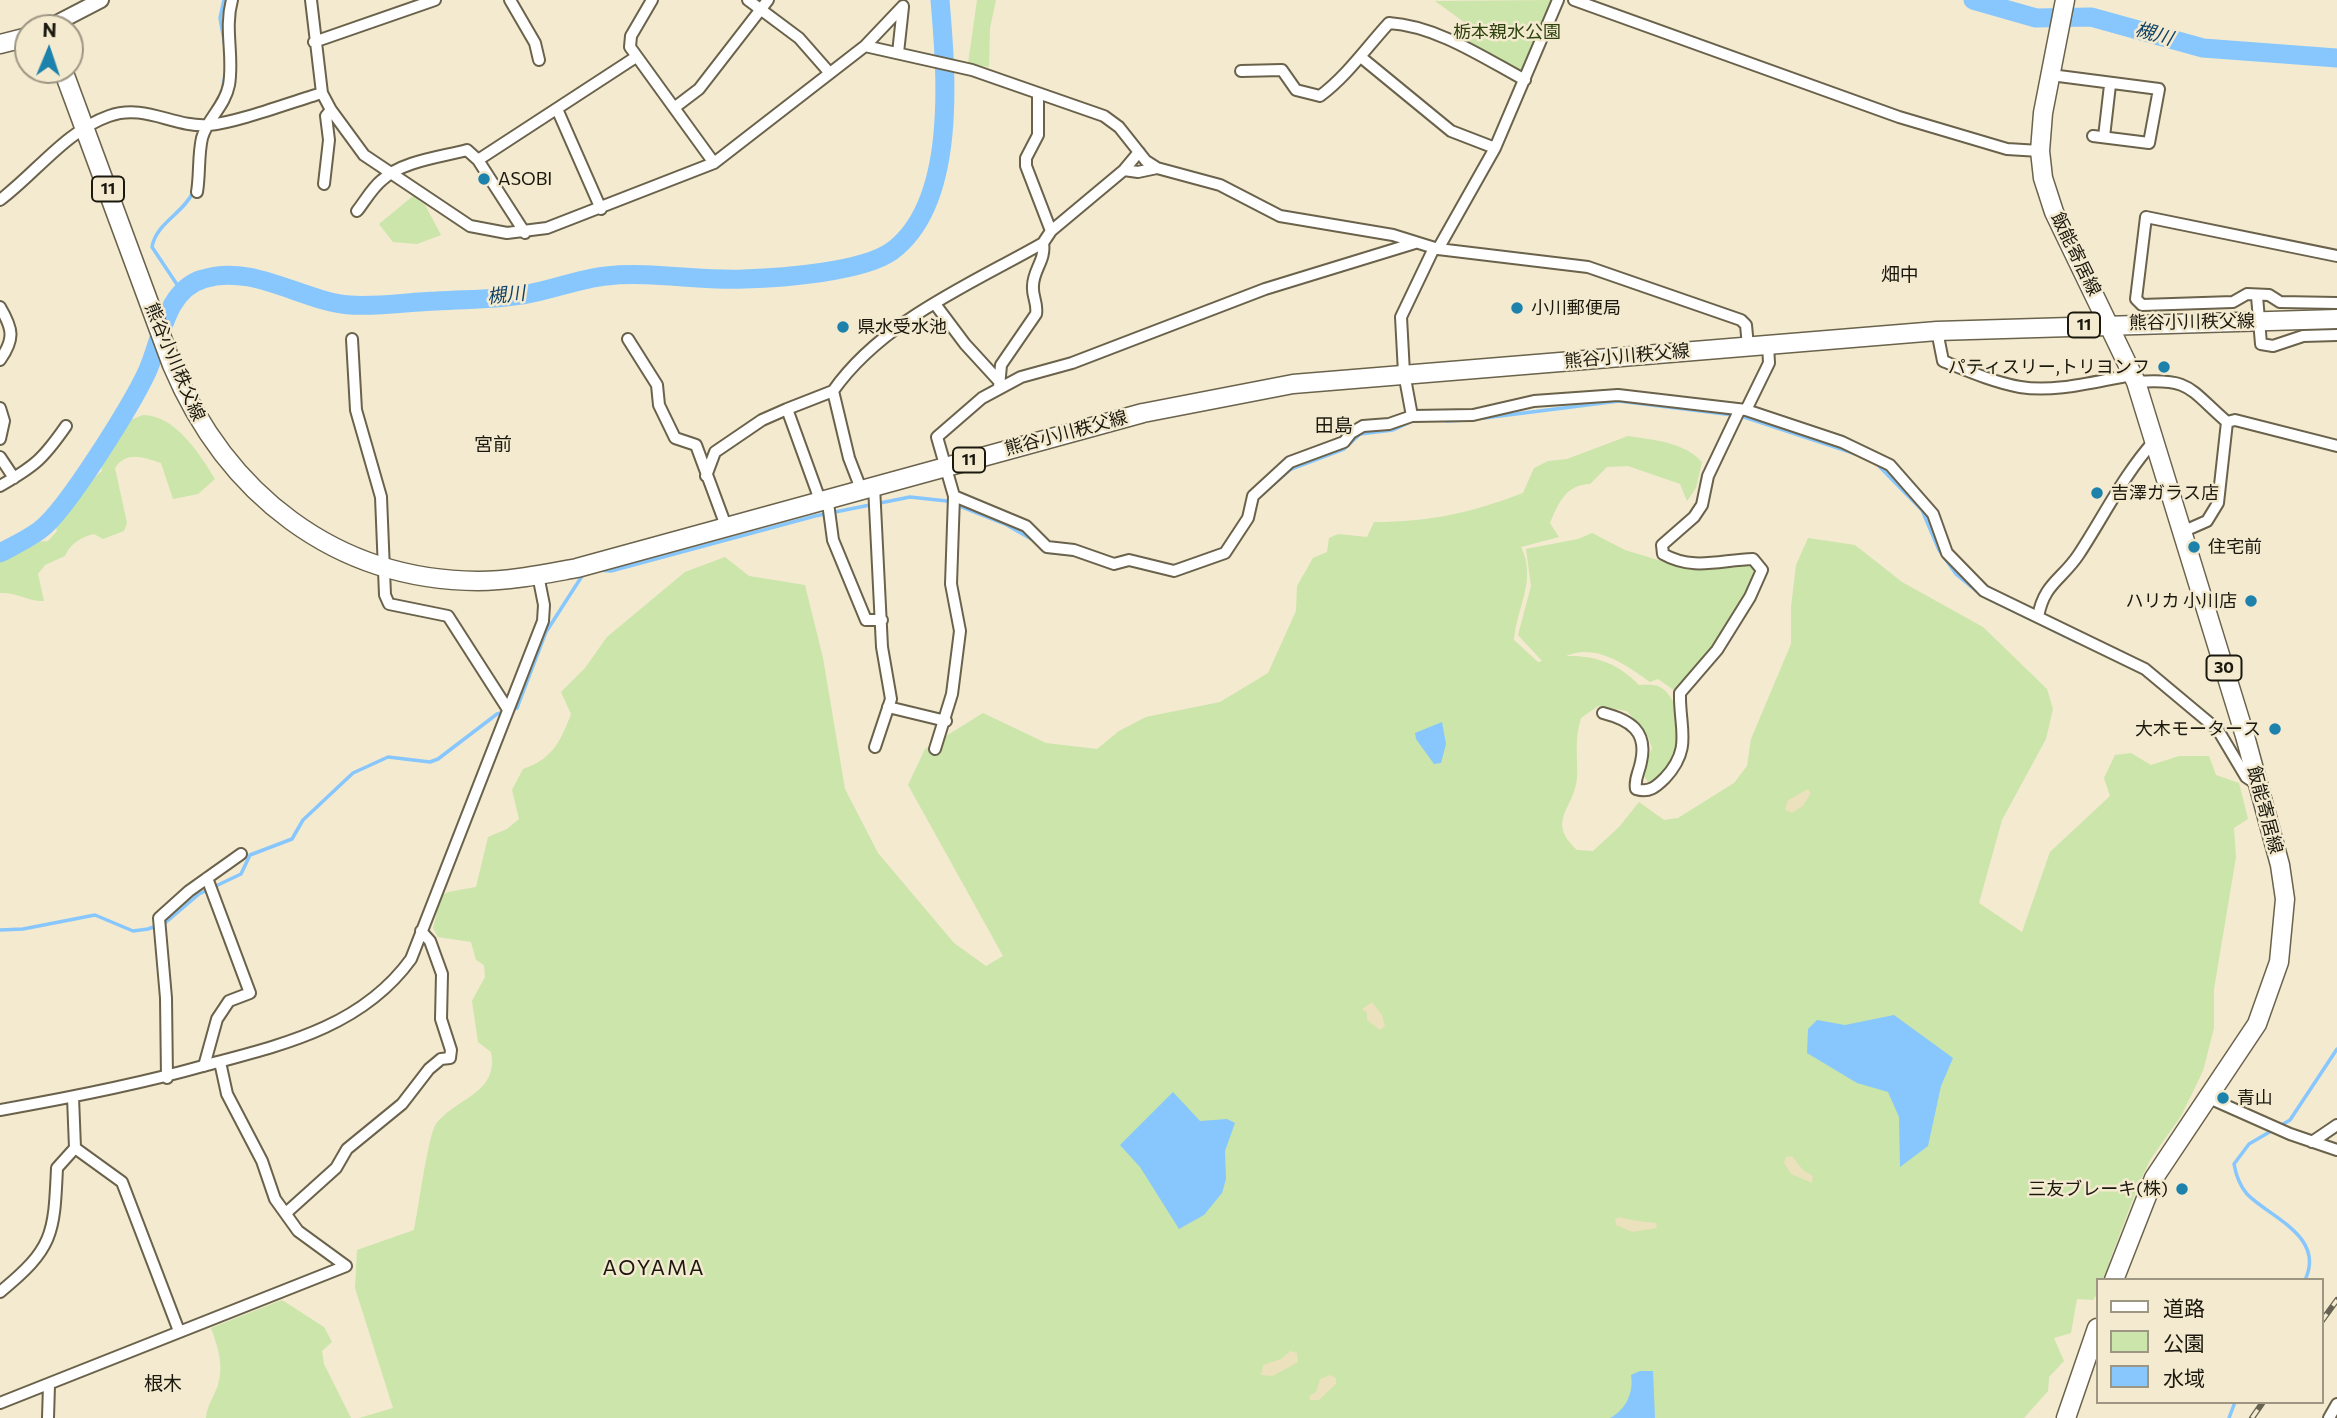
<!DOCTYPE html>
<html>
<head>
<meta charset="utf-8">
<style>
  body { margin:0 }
  #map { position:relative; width:2337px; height:1418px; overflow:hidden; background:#f3ead0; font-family:Commissioner,"Noto Sans JP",sans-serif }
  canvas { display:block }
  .legend { position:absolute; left:2096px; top:1278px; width:228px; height:126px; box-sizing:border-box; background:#f3ead0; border:2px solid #9d9682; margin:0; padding:9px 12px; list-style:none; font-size:21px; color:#1b180e }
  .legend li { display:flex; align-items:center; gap:14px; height:35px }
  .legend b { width:35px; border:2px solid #9d9682 }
  .north { position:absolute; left:14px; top:14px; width:70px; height:70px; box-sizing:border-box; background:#f3ead0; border:2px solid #9d9682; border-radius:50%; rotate:2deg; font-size:19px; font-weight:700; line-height:28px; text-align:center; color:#1b180e }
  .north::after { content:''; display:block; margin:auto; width:24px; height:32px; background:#1c81ab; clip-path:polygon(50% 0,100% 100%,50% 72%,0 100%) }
</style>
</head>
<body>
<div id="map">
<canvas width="2337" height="1418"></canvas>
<ul class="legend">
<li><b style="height:9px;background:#fff"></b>道路</li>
<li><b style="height:19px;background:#cbe5aa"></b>公園</li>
<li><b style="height:19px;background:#87c7fe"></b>水域</li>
</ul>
<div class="north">N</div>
</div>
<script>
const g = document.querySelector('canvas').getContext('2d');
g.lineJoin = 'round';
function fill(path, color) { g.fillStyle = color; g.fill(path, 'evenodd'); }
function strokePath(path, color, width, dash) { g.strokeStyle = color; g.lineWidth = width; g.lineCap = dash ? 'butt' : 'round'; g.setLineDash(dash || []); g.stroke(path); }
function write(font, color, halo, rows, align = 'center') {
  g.font = font + ' Commissioner,"Noto Sans JP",sans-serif'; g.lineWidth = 5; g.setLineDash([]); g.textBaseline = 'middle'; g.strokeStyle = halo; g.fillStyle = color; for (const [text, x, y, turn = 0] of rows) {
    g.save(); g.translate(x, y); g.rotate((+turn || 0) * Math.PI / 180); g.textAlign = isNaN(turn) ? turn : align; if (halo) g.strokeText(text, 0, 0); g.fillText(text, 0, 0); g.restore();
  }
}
fill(new Path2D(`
  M977 0H996L990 28 989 67 968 64Z
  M1554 0 1522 72 1517 73 1464 42 1468 25 1435 1Z
  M413 196 425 205 441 235 417 244 393 242 379 224Z
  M143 415C175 415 200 454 215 479L198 494 173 499 161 463C144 458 127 450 115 468L127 523 124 531 103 539 94 534C81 537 70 544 65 556L45 565 38 574 44 601C29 602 17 592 0 593V559L31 542 48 541 57 531 54 520 64 513 83 488 102 471 99 457 118 425Z
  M1628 436C1654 440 1684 442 1702 462L1696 488 1687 501 1680 484 1628 466 1607 467 1590 484C1566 484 1558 504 1550 523L1559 537 1521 547C1537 580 1517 606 1514 640L1538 662 1542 661 1518 635 1531 586 1526 549 1578 539 1592 533 1625 550 1691 570 1746 565 1753 568 1754 578 1711 648 1675 691 1658 679 1650 682C1626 665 1596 643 1566 656 1594 655 1618 663 1639 685 1645 685 1655 684 1660 687 1681 699 1687 742 1675 763 1669 772 1658 778 1648 782L1642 773 1652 748 1647 735 1627 711 1598 706 1581 718C1574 741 1578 755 1577 777 1575 809 1545 820 1577 850L1593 851 1619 827 1639 802 1664 820 1678 818 1734 783 1747 766 1751 739 1791 644V607L1796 565 1808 538 1855 545 1902 582 1983 627 2047 689 2053 709 2046 739 2002 820 1979 903 2022 932 2050 852 2110 796 2104 778 2115 755 2131 753 2151 765 2179 756H2209L2216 775 2239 783 2248 819 2234 828 2236 857 2214 989V1028L2203 1071 2181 1116 2150 1160 2138 1186 2110 1260 2106 1280H2097V1294L2093 1300 2077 1299 2071 1333 2054 1338 2064 1361 2049 1377 2048 1391 2024 1418H359L393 1408 355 1288 357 1250 414 1230C418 1212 428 1135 436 1124 457 1097 499 1094 491 1052L478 1042 472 1001 485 977 484 965 476 960 471 942 438 937 433 928 441 896 448 892 476 887 488 837 507 829 519 819 512 790 523 769C552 759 560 743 571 714L561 692 585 668 607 637 685 572 725 557 749 576 805 585 823 658 845 789 878 853 954 943 986 966 1003 956 908 785 925 749 983 713 1046 743 1097 749 1119 731 1146 717 1220 702 1268 673 1296 611 1297 586 1313 558 1327 552 1329 538 1338 534 1367 537 1374 522C1430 522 1471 513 1523 493L1534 468 1548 461 1567 459Z
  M282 1300 324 1327 332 1342 322 1351 324 1364 351 1418H206C207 1405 214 1397 218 1385 224 1364 218 1348 211 1328Z`), '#cbe5aa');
fill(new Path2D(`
  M1808 789 1811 793 1803 806 1792 813 1785 810 1788 800Z
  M1372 1002 1382 1015 1385 1026 1380 1030 1367 1020V1013L1362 1009Z
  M1792 1156 1803 1170 1813 1176 1812 1183 1791 1174 1784 1163 1786 1157Z
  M1621 1217C1625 1220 1648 1222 1656 1223L1657 1228 1632 1232 1616 1225 1615 1219Z
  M1290 1351 1297 1353 1298 1362 1273 1376 1261 1375 1263 1365 1281 1359Z
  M1330 1375 1336 1378V1384L1319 1400H1310L1309 1396 1316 1392 1320 1379Z`), '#ebe1bc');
fill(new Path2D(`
  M1442 722 1446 744 1441 763 1434 764 1416 739 1415 733Z
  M1894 1015 1953 1058 1941 1086 1928 1146 1900 1167 1899 1117 1888 1092 1857 1083 1807 1053 1808 1029 1817 1020 1845 1025Z
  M1173 1092 1200 1121 1227 1119 1235 1123 1225 1151 1226 1179 1222 1193 1204 1215 1179 1229 1140 1167 1120 1145Z
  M1640 1371H1653L1655 1418H1610C1626 1410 1634 1392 1631 1375Z`), '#87c7fe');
strokePath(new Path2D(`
  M224 0 220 18 225 46
  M222 91 225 75
  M182 292 152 247C156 223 184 213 193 192
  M1741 416 1856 454
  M1484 418 1619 401 1733 415
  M1446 421 1470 420
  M1876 463 1922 510 1939 550 1956 574 1980 594
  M1254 501 1291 469 1344 449 1360 434 1393 430 1408 423
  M1041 548 1045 552 1074 555
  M1098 563 1117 568
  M598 570 611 571 815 516 910 497 947 501 1005 524 1033 540
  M1987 598 2077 642
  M0 930 23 929 95 915 133 931 148 929 165 923 199 894 241 874 250 855 292 839 303 820 353 773 388 757 430 762 438 759 497 714 517 708 546 632 584 573
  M2305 1280C2326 1236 2269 1217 2247 1194 2239 1185 2236 1175 2234 1164L2249 1144 2290 1120 2337 1049
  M2229 1418 2235 1402`), '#87c7fe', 3.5);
strokePath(new Path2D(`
  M1973 0 2036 18 2091 17 2203 48 2337 58
  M0 553C13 546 28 539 40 530 67 510 132 404 147 372 161 342 165 290 203 279 253 263 301 301 350 305 378 307 408 302 436 301 464 299 494 300 522 295 550 291 577 279 606 276 651 271 699 281 744 279 781 278 863 272 892 251 958 202 946 71 940 0`), '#87c7fe', 19);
const minor = new Path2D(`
  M311 0 322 93 331 110 364 155 470 226 507 233 547 228 714 163 865 46 903 6
  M510 0 535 43 539 60
  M652 0 631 36 630 47 714 163
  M748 0 799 38 828 71
  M1558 0 1495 148 1438 249 1588 267 1741 320 1746 325 1748 346
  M1574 0 1899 117 2007 149 2040 151
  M314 42 435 0
  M865 46 972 70 1104 116 1119 127 1146 161 1157 168 1220 185 1280 216 1393 235 1438 249
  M898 53 903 7
  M1362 58 1451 131 1495 148
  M1241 71 1282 70 1296 90 1320 96C1347 76 1366 48 1389 23 1437 26 1484 58 1525 80
  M2051 75 2159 89 2149 143 2093 136
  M674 108 699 89 768 0
  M557 109 601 209
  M2104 137 2110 85
  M478 160 636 57
  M1124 170 1138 172 1157 168
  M324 184 329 140 326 116 331 110
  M197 192C200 174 198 155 202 138 207 119 225 106 229 85 234 56 224 29 232 0
  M0 200C36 173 66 131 109 116 145 103 174 128 209 125 239 122 291 102 322 93
  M357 211C365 201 372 188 382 180 402 161 441 157 467 150L478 160 525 233
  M1051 231 1124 170 1139 152
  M2337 256 2146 217 2136 299 2142 305 2233 302 2247 294 2269 295 2280 302 2337 303
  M2257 296 2261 344 2273 346 2303 336 2337 335
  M935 304 965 344 998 380
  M0 307C13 329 15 339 0 360
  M1937 331 1943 361C1968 371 1993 382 2020 387 2056 393 2096 381 2132 375
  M352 339 356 410 381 497 385 595 389 604 448 616 507 708
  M628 339 657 385 659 405 675 438 696 445 726 526
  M2136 382C2191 378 2188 388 2227 422
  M999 387 1001 365 1036 314C1038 303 1032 297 1033 286 1033 270 1046 260 1043 243L1051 231 1026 166V158L1038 135V95
  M0 408 4 421 0 439
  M1746 410 1769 363 1768 344
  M1412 416 1404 373 1401 317 1434 248
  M0 457 14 478
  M706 476 715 452 762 420 787 409
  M0 486C35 466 43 459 66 426
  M874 486 882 647 891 699 875 747
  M861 489 849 458 833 391C882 321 971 284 1043 243
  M954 496 1026 526 1047 547 1074 550 1114 564 1129 560 1174 571 1225 553 1248 518 1253 496 1290 462 1344 442 1351 433 1363 426 1389 424 1412 416 1473 415 1534 401 1618 395 1746 410 1842 442 1890 465 1933 514 1947 553 1984 591 2145 669 2218 730 2246 777 2258 785
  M820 500 787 409 833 391
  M828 503 833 540 866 620H882
  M2182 532 2207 521 2218 503 2227 422 2235 420 2337 446
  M2038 617C2044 583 2062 580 2079 554 2104 516 2124 474 2155 440
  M888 707 946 721
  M1603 713C1630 720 1648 731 1641 762 1639 773 1634 779 1636 789 1649 793 1656 787 1665 778 1693 748 1679 728 1680 693L1717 650 1750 597 1762 570 1753 559C1720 560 1693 571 1663 554L1662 545 1694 517 1702 505 1708 476 1739 411
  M935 749 952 694 960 631 951 584 954 496 937 437 982 398 1021 377 1072 363 1265 289 1415 243
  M204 1066 217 1019 229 1001 250 993 207 878
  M167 1078 166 998 159 918 189 891 241 854
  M73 1097 75 1148 122 1182 179 1331
  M2209 1098 2290 1134 2337 1150
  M0 1110C68 1098 136 1085 203 1066 281 1045 361 1028 411 959L543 621 544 605 538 575
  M2312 1142 2337 1125
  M286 1213 336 1168 347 1149 402 1104 429 1069 441 1059 450 1058 451 1050 441 1019 442 974 430 941 421 931
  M0 1292C54 1248 54 1234 57 1168L75 1148
  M0 1403 346 1266 298 1231 275 1199 262 1161 227 1094 220 1062
  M48 1418 49 1385
  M2329 1418 2337 1404`);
const tertiary = new Path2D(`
  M47 28 101 0`);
const primary = new Path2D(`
  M2065 0 2043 113 2040 151 2043 178 2054 212 2136 382 2245 736 2280 865 2285 899 2279 962 2257 1024 2154 1178 2114 1280
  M46 28H47
  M0 44 28 37
  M63 70 172 365C226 493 334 580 478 581 511 581 544 574 577 568L1143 413 1293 384 1937 331 2337 319
  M2066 1418 2097 1328`);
strokePath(minor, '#6a624b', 14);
strokePath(tertiary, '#6a624b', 18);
strokePath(primary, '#6a624b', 21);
strokePath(minor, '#fff', 10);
strokePath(tertiary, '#fff', 14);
strokePath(primary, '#fff', 18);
const rail = new Path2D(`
  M2321 1322 2337 1300
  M2252 1418 2263 1402`);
strokePath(rail, '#676252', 6);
strokePath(rail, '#f3ead0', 3.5, [10]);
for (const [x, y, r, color] of [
  [484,179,7,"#1c81ab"],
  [1517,308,7,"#1c81ab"],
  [843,327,7,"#1c81ab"],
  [2164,367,7,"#1c81ab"],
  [2097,493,7,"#1c81ab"],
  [2194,547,7,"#1c81ab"],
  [2251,601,7,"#1c81ab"],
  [2275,729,7,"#1c81ab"],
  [2223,1098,7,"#1c81ab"],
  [2182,1189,7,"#1c81ab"]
]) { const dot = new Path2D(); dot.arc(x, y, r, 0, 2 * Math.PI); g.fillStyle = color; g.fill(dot); strokePath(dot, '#f3ead0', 2.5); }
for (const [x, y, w] of [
  [108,189,32],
  [2084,325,32],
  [969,460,32],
  [2224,668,35]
]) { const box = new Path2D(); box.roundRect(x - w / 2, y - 12.5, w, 25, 5); g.fillStyle = '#f3ead0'; g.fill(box); strokePath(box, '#1b180e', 2); }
write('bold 16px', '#1b180e', null, [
  ["11",108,189],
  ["11",2084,325],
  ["11",969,460],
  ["30",2224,668]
]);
write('18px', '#2e420d', '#f3ead0', [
  ["栃本親水公園",1507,32]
]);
write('18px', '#1b180e', '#f3ead0', [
  ["ASOBI",498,179],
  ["小川郵便局",1531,308],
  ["県水受水池",857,327],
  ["パティスリー,トリヨンフ",2150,367,"right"],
  ["吉澤ガラス店",2111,493],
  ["住宅前",2208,547],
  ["ハリカ 小川店",2237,601,"right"],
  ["大木モータース",2261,729,"right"],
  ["青山",2237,1098],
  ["三友ブレーキ(株)",2168,1189,"right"]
], 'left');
write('18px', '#1b180e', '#f3ead0', [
  ["飯能寄居線",2076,254,64],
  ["熊谷小川秩父線",2192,322,-1],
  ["熊谷小川秩父線",1627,356,-5],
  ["熊谷小川秩父線",175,362,67],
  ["熊谷小川秩父線",1066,433,-15],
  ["飯能寄居線",2265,810,75]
]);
write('italic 19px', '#114164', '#f3ead0', [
  ["槻川",2154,34,16],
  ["槻川",506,295,-6]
]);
write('19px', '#1b180e', '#f3ead0', [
  ["畑中",1900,275],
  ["田島",1334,426],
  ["宮前",493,445],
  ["根木",163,1384]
]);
g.letterSpacing = '2px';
write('21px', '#1b180e', '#f3ead0', [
  ["AOYAMA",654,1268]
]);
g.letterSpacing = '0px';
</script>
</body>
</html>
